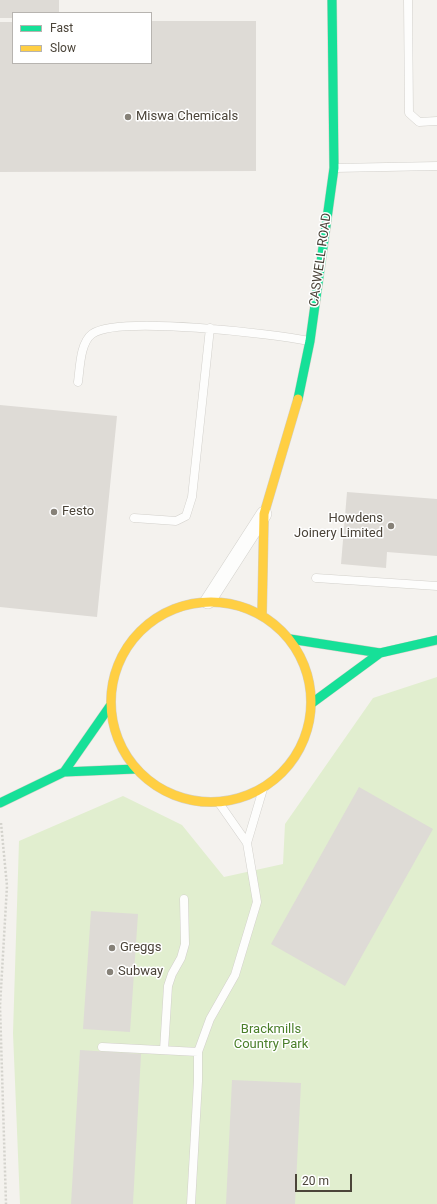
<!DOCTYPE html>
<html>
<head>
<meta charset="utf-8">
<style>
  body { margin:0 }
  #map { position:relative; width:437px; height:1204px; overflow:hidden; background:#f4f2ee; font-family:Roboto,sans-serif }
  canvas { display:block }
  .legend { position:absolute; left:12px; top:12px; width:140px; height:52px; box-sizing:border-box; background:#fff; border:1px solid #b7b4b0; margin:0; padding:5px 7px; list-style:none; font-size:12px; color:#4b4439 }
  .legend li { display:flex; align-items:center; gap:8px; height:20px }
  .legend b { width:20px; border:1px solid #b7b4b0 }
  .scale { position:absolute; left:295px; top:1174px; width:57px; height:18px; box-sizing:border-box; border:2px solid #4b4439; border-top:0; padding-left:5px; font-size:12px; line-height:14px; white-space:nowrap; color:#4b4439; -webkit-text-stroke:3px #fff; paint-order:stroke }
</style>
</head>
<body>
<div id="map">
<canvas width="437" height="1204"></canvas>
<ul class="legend">
<li><b style="height:5px;background:#16e098"></b>Fast</li>
<li><b style="height:5px;background:#ffcf43"></b>Slow</li>
</ul>
<div class="scale">20 m</div>
</div>
<script>
const g = document.querySelector('canvas').getContext('2d');
g.lineJoin = 'round';
function fill(path, color) { g.fillStyle = color; g.fill(path, 'evenodd'); }
function strokePath(path, color, width, dash) { g.strokeStyle = color; g.lineWidth = width; g.lineCap = dash ? 'butt' : 'round'; g.setLineDash(dash || []); g.stroke(path); }
function write(font, color, halo, rows, align = 'center') {
  g.font = font + ' Roboto,sans-serif'; g.lineWidth = 3; g.setLineDash([]); g.textBaseline = 'middle'; g.strokeStyle = halo; g.fillStyle = color; for (const [text, x, y, turn = 0] of rows) {
    g.save(); g.translate(x, y); g.rotate((+turn || 0) * Math.PI / 180); g.textAlign = isNaN(turn) ? turn : align; if (halo) g.strokeText(text, 0, 0); g.fillText(text, 0, 0); g.restore();
  }
}
fill(new Path2D(`
  M437 677V1204H20L13 1033 19 841 123 796 182 825 224 877 283 864 285 824 373 698Z`), '#e1eecf');
fill(new Path2D(`
  M0 0H59V13H13V18H0Z
  M151 21H256V171L0 172V22H13V63H151Z
  M0 405 117 416 97 617 0 607Z
  M347 492 437 499V556L387 552 386 568 341 564Z
  M359 787 433 829 345 986 271 944Z
  M91 911 138 914 130 1032 83 1029Z
  M80 1050 141 1054 133 1204H71Z
  M232 1080 301 1083 295 1204H226Z`), '#dedbd6');
const lane = new Path2D(`
  M408 0 409 113 419 122 437 121
  M335 168 437 166
  M78 382C80 368 80 343 92 334 117 315 274 334 309 341
  M134 518 176 521 186 516 192 497 210 328
  M316 578 437 586
  M247 843 263 789
  M102 1047 198 1052
  M164 1050 168 986 172 974 181 958 185 944 184 899
  M191 1204 198 1081V1052L210 1019 235 975 257 902 247 843 219 803`);
const street = new Path2D(`
  M208 601 264 514`);
const fast = new Path2D(`
  M298 399 310 341 334 168 332 0
  M290 639 380 653 437 640
  M312 703 380 653
  M64 772 110 706
  M0 803 64 772 135 769`);
const slow = new Path2D(`
  M111 702a100 100 0 1 1 200 0a100 100 0 1 1-200 0Z
  M262 615 264 514 298 399`);
strokePath(lane, '#d2d0cb', 9);
strokePath(street, '#d2d0cb', 16);
strokePath(fast, '#d3cfc5', 10);
strokePath(slow, '#d3cfc5', 10);
strokePath(new Path2D(`
  M1 823 7 886 0 1006 6 1204`), '#d3d2cc', 2.5, [2, 2]);
strokePath(lane, '#fdfdfc', 8);
strokePath(street, '#fdfdfc', 15);
strokePath(fast, '#16e098', 9);
strokePath(slow, '#ffcf43', 9);
for (const [x, y, r, color] of [
  [128,117,4,"#868178"],
  [54,512,4,"#868178"],
  [391,526,4,"#868178"],
  [112,948,4,"#868178"],
  [110,972,4,"#868178"]
]) { const dot = new Path2D(); dot.arc(x, y, r, 0, 2 * Math.PI); g.fillStyle = color; g.fill(dot); strokePath(dot, '#fff', 1.5); }
write('13px', '#4b4439', '#fff', [
  ["Miswa Chemicals",136,117],
  ["Festo",62,512],
  ["Howdens",383,519,"right"],
  ["Joinery Limited",383,534,"right"],
  ["Greggs",120,948],
  ["Subway",118,972]
], 'left');
write('13px', '#4b4439', '#fff', [
  ["CASWELL ROAD",321,260,-82]
]);
write('13px', '#4a7f2a', '#fff', [
  ["Brackmills",271,1030],
  ["Country Park",271,1045]
]);
</script>
</body>
</html>
